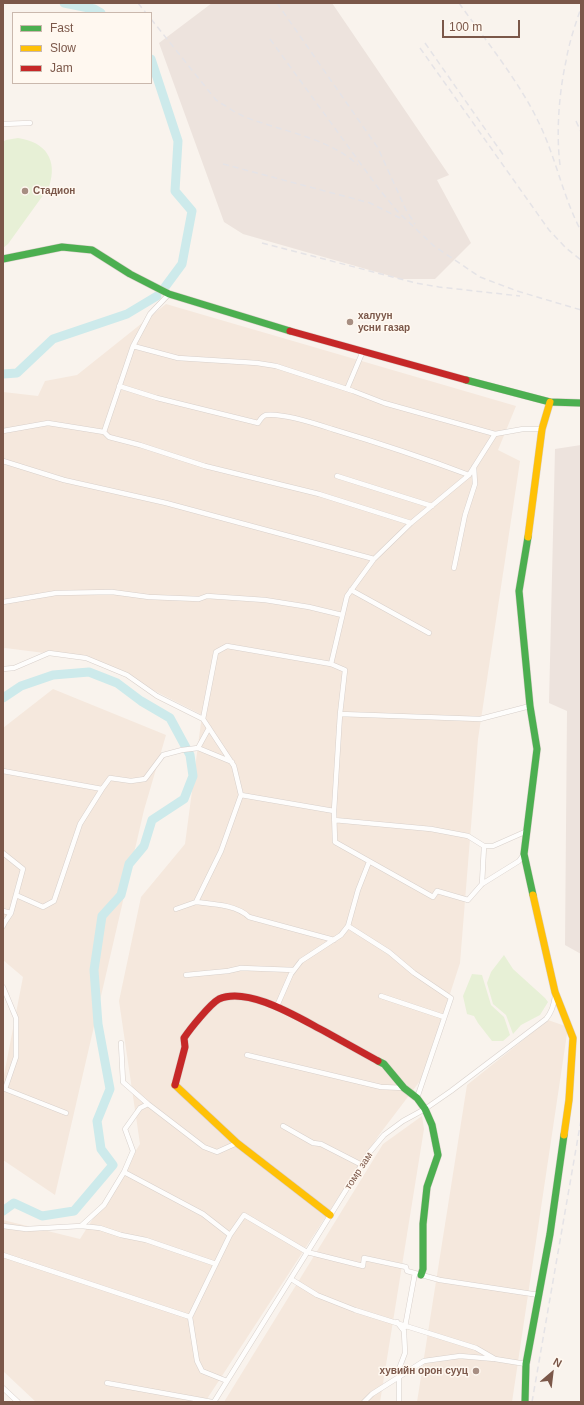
<!DOCTYPE html>
<html>
<head>
<meta charset="utf-8">
<style>
  body { margin:0 }
  #map { position:relative; width:584px; height:1405px; overflow:hidden; background:#f9f3ed; font-family:Helvetica,sans-serif }
  canvas { display:block }
  .frame { position:absolute; inset:0; border:4px solid #7b5749; pointer-events:none }
  .legend { position:absolute; left:12px; top:12px; width:140px; height:72px; box-sizing:border-box; background:#fff8f0; border:1px solid #cab8ad; margin:0; padding:5px 7px; list-style:none; font-size:12px; color:#7b5749 }
  .legend li { display:flex; align-items:center; gap:8px; height:20px }
  .legend b { width:20px; border:1px solid #cab8ad }
  .north { position:absolute; left:532px; top:1353px; width:40px; height:40px; -webkit-text-stroke:3px #fff8f0; paint-order:stroke; rotate:28deg; font-size:11px; font-weight:700; line-height:16px; text-align:center; color:#7b5749 }
  .north::after { content:''; display:block; margin:auto; width:14px; height:18px; background:#7b5749; clip-path:polygon(50% 0,100% 100%,50% 72%,0 100%) }
  .scale { position:absolute; left:442px; top:20px; width:78px; height:18px; box-sizing:border-box; border:2px solid #7b5749; border-top:0; padding-left:5px; font-size:12px; line-height:14px; white-space:nowrap; color:#7b5749; -webkit-text-stroke:3px #fff8f0; paint-order:stroke }
</style>
</head>
<body>
<div id="map">
<canvas width="584" height="1405"></canvas>
<div class="frame"></div>
<ul class="legend">
<li><b style="height:5px;background:#4caf50"></b>Fast</li>
<li><b style="height:5px;background:#ffc107"></b>Slow</li>
<li><b style="height:5px;background:#c62828"></b>Jam</li>
</ul>
<div class="north">N</div>
<div class="scale">100 m</div>
</div>
<script>
const g = document.querySelector('canvas').getContext('2d');
g.lineJoin = 'round';
function fill(path, color) { g.fillStyle = color; g.fill(path, 'evenodd'); }
function strokePath(path, color, width, dash) { g.strokeStyle = color; g.lineWidth = width; g.lineCap = dash ? 'butt' : 'round'; g.setLineDash(dash || []); g.stroke(path); }
function write(font, color, halo, rows, align = 'center') {
  g.font = font + ' Helvetica,sans-serif'; g.lineWidth = 3; g.setLineDash([]); g.textBaseline = 'middle'; g.strokeStyle = halo; g.fillStyle = color; for (const [text, x, y, turn = 0] of rows) {
    g.save(); g.translate(x, y); g.rotate((+turn || 0) * Math.PI / 180); g.textAlign = isNaN(turn) ? turn : align; if (halo) g.strokeText(text, 0, 0); g.fillText(text, 0, 0); g.restore();
  }
}
fill(new Path2D(`
  M166 304 516 406 498 450 520 461 478 739 460 963 423 1077 379 1135 205 1402H36L3 1371V1220L80 1239 140 1144 119 1001 141 897 185 844 202 715 92 659 5 648 3 649V392L38 396 45 381 77 375Z
  M53 689 166 735 144 810 55 1195 3 1160V1080L23 977 3 960V728Z
  M548 1020 568 1027 512 1402H417L467 1085Z
  M422 1116 424 1129 380 1402H224L383 1144Z`), '#f5e8dd');
fill(new Path2D(`
  M212 3H332L449 175 437 180 471 243 435 279H401L243 234 224 222 159 43Z
  M581 445V954L565 945 567 711 549 703 555 449Z`), '#ede3dd');
fill(new Path2D(`
  M18 138C46 142 58 160 49 187L8 244 3 248V142L6 140Z
  M504 955 513 969 545 998 548 1002 540 1015 521 1025 513 1034 506 1015 493 1004 487 983 491 972Z
  M472 974 482 975 491 1005 504 1017 510 1035 503 1041H492L478 1023 474 1016 467 1014 463 996Z`), '#e7f0d6');
strokePath(new Path2D(`
  M64 3 94 9 101 13
  M151 59 178 141 175 191 192 211 182 264 165 287
  M3 374 17 373 53 339 127 314 157 296
  M3 698 21 686 53 675 89 672 117 683 141 701 170 718 190 755 193 776 184 799 152 820 144 846 129 864 121 895 102 916 94 970 98 1024 110 1089 97 1121 101 1149 113 1165 74 1211 42 1216 14 1203 3 1211`), '#cdeaeb', 9);
const street = new Path2D(`
  M3 124 30 123
  M133 346 178 358 257 363 276 366 353 391 384 403 495 434
  M119 386 157 398 258 423C260 420 262 416 266 415 281 413 317 424 332 429 379 443 424 458 469 475
  M347 389 363 351
  M3 431 48 423 104 432 109 437 140 445 205 466 319 494 411 523
  M104 432 133 346 150 314 169 294
  M3 461 64 480 166 503 374 559
  M337 476 432 506
  M454 568 465 515 475 484 474 467
  M351 590 429 633
  M3 602 56 593 112 592 149 597 199 599 207 596 265 600 309 607 342 615
  M3 669 14 668 49 653 86 658 127 675 157 696 203 719
  M340 714 480 719 530 706
  M198 748 209 728
  M3 771 102 789 110 778 131 781 145 779 163 755 182 750 198 748 232 762
  M241 795 234 766 203 719 216 652 227 646 331 664
  M334 811 340 714 345 670 331 664 347 596 374 559 411 523 469 475 495 434 523 429H542
  M334 820 431 829 468 836 484 846
  M3 853 23 869 11 913 5 922 3 926
  M482 884 484 846H493L527 831
  M16 895 43 907 54 901 80 824 102 789
  M196 902C213 904 237 905 249 917L334 940
  M176 909 196 902 221 851 241 795 334 811 335 842 433 897 437 891 468 900 482 884 519 861 524 854
  M3 911 11 913
  M348 926 389 952 414 973 451 998 417 1098
  M186 975 228 971 241 968 294 970
  M3 987 16 1018V1057L5 1089 66 1113
  M381 996 444 1017
  M277 1006 291 974 301 961 341 935 348 926 358 890 369 862
  M121 1043 123 1082 148 1104
  M247 1055 381 1087 404 1088
  M283 1126 313 1143 321 1144 362 1165
  M124 1172 203 1214 230 1235
  M3 1226 26 1229 81 1226 104 1205 124 1172 133 1151 125 1129 140 1108 148 1104 204 1147 217 1152 237 1143
  M81 1226 100 1228 121 1235 146 1240 216 1264
  M3 1255 190 1317 197 1361 202 1371 227 1381
  M291 1279 317 1295 355 1310 476 1348 495 1359
  M190 1317 230 1235 244 1215 307 1252 363 1266 364 1258 406 1267 407 1271 440 1280 539 1295
  M397 1322 404 1331 405 1353 399 1369V1402
  M405 1327 415 1273
  M107 1383 212 1402
  M3 1388 18 1402
  M214 1402 369 1153 384 1135 403 1121 425 1109 451 1091 546 1019C552 1012 554 1005 555 996
  M364 1402 372 1394 424 1361 460 1356 495 1359 526 1364`);
const fast = new Path2D(`
  M3 259 62 247 92 250 130 274 169 294 290 331
  M466 380 550 402 581 403
  M528 537 519 591 530 706 537 749 524 854 533 895
  M378 1061 384 1064 404 1088 417 1098 425 1109 432 1125 438 1155 427 1187 423 1224V1269L421 1275
  M525 1402 526 1364 550 1234 564 1135`);
const slow = new Path2D(`
  M528 537 542 429 550 402
  M533 895 555 992 573 1038 569 1100 564 1135
  M175 1085 237 1143 330 1215`);
const jam = new Path2D(`
  M290 331 466 380
  M175 1085 185 1047 184 1038C190 1029 210 1004 219 999 248 986 299 1018 324 1031 342 1041 360 1051 378 1061`);
strokePath(street, '#d8d0cb', 5.5);
strokePath(fast, '#d9cfc9', 8);
strokePath(slow, '#d9cfc9', 8);
strokePath(jam, '#d9cfc9', 8);
strokePath(street, '#fefdfc', 4.5);
strokePath(fast, '#4caf50', 7);
strokePath(slow, '#ffc107', 7);
strokePath(jam, '#c62828', 7);
strokePath(new Path2D(`
  M138 3 146 13
  M277 3 378 148 406 210 415 224
  M459 3C486 41 519 81 539 123 556 158 563 197 581 231
  M151 19 216 100 235 112 245 117C281 131 329 138 358 165
  M270 39 379 189 398 212 434 246 480 277 517 291 581 310
  M425 43 504 156
  M420 48 549 230 566 248 581 260
  M576 121 581 132
  M223 164 370 203 400 218
  M560 165C556 132 559 93 566 61 569 43 575 25 581 8
  M262 243 416 283 439 287 520 296
  M532 1402 581 1120`), '#e5e3e6', 1.5, [6, 4]);
for (const [x, y, r, color] of [
  [25,191,4,"#a78e82"],
  [350,322,4,"#a78e82"],
  [476,1371,4,"#a78e82"]
]) { const dot = new Path2D(); dot.arc(x, y, r, 0, 2 * Math.PI); g.fillStyle = color; g.fill(dot); strokePath(dot, '#fff8f0', 1.5); }
write('bold 10px', '#7b5749', '#fff8f0', [
  ["Стадион",33,191],
  ["халуун",358,316],
  ["усни газар",358,328],
  ["хувийн орон сууц",468,1371,"right"]
], 'left');
write('10px', '#7b5749', '#fff8f0', [
  ["томр зам",359,1171,-57]
]);
</script>
</body>
</html>
